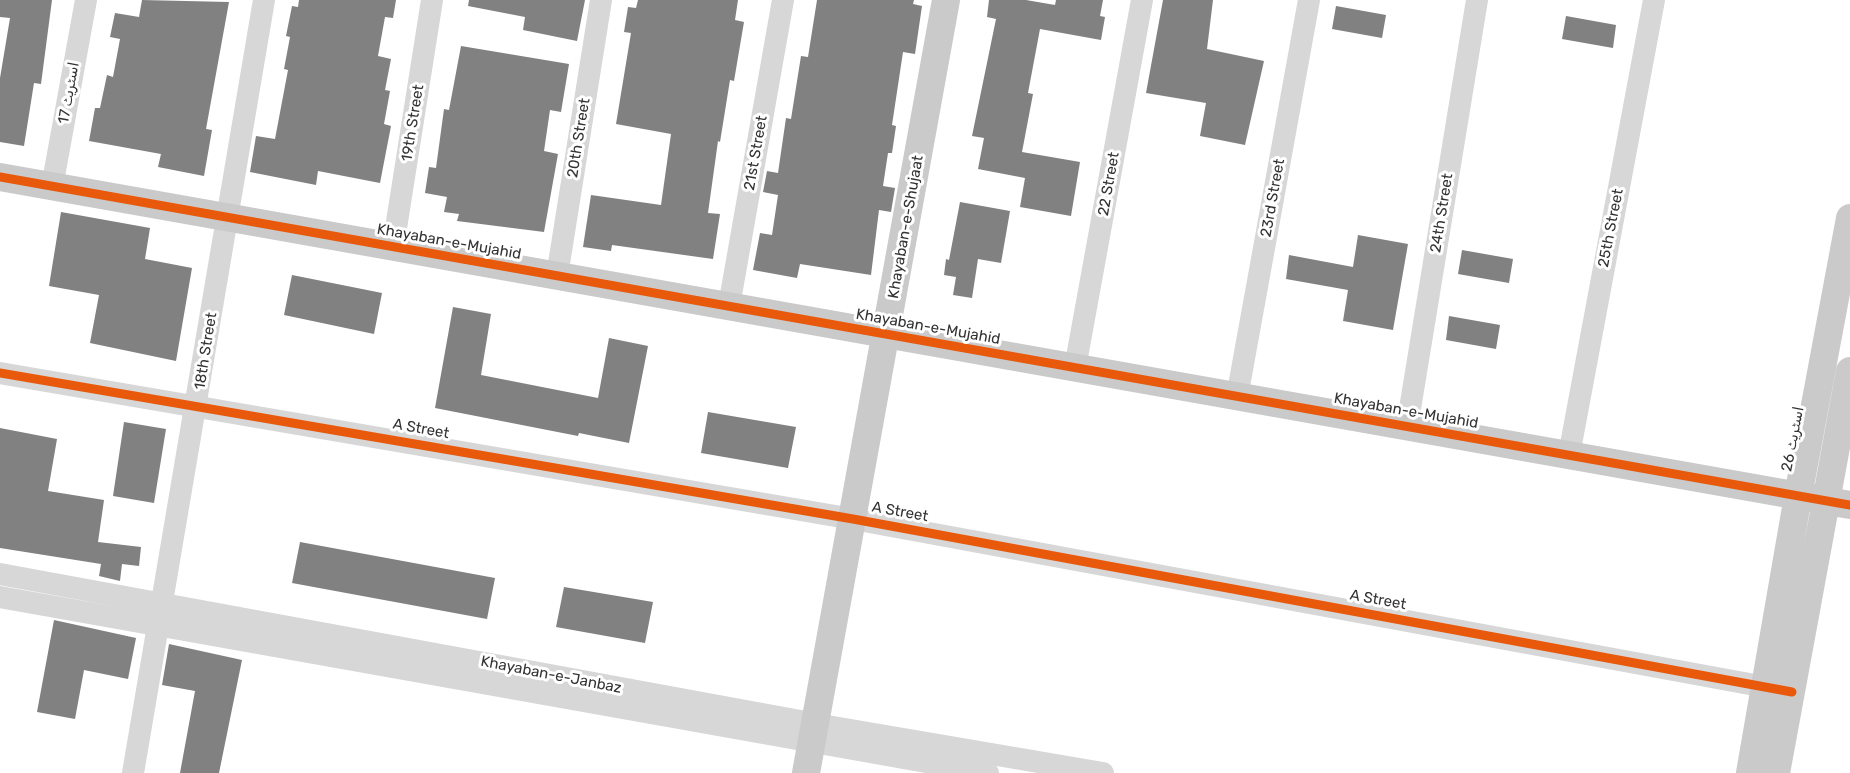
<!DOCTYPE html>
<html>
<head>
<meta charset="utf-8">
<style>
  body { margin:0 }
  canvas { display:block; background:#fff }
</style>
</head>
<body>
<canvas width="1850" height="773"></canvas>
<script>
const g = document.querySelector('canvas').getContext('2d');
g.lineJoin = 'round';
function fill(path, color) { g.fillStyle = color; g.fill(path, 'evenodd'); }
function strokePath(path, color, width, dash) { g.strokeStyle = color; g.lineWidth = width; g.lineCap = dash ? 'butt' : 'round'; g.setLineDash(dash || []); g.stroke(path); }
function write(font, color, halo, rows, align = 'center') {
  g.font = font + ' Rubik,"Noto Naskh Arabic",sans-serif'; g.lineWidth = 6; g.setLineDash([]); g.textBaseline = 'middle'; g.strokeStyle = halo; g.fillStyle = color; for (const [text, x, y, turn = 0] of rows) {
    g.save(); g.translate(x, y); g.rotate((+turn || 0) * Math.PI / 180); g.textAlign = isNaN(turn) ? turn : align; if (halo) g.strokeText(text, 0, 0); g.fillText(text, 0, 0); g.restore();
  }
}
fill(new Path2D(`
  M0 0H52L41 84 34 83 24 146 0 142V78L10 18 0 17Z
  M142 0 229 2 206 129 212 130 204 176 158 167 161 154 89 141 95 108H100L107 75 113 77 120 39 110 37 115 13 139 17Z
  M299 0H396L393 18 385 17 378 56 391 59 385 90 390 91 384 124 391 126 380 183 318 171 316 185 250 172 256 136 275 139 288 70 284 69 290 37 286 36 292 6 298 7Z
  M469 0H585L577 41 523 30 525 17 468 6Z
  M638 0H738L735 20 744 22 734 81 730 80 720 142 718 141 708 213 720 214 713 259 612 245 611 251 583 247 591 195 661 205 671 134 616 124 631 33 624 32 628 7 636 8Z
  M817 0H914L913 4 922 6 915 54 903 52 892 125 896 126 892 153H888L883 186 895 188 891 212 879 210 871 275 800 264 797 278 753 270 760 233 772 235 778 195 763 192 767 171 778 173 786 118 791 119 801 56 808 57Z
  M989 0H1026L1055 5 1056 0H1103L1100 16 1105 17 1101 40 1040 29 1028 93 1033 94 1022 152 1080 162 1071 216 1020 207 1025 178 978 169 984 138 972 136 996 19 987 17Z
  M1163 0H1213L1207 49 1264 61 1245 145 1200 136 1206 103 1146 93Z
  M1336 6 1386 15 1382 38 1332 29Z
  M1566 16 1616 25 1613 48 1562 39Z
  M461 46 569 64 561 112 550 110 544 151 558 154 544 232 457 221 459 214 444 212 447 197 425 193 429 167 436 168 444 109 449 110Z
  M960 202 1010 211 1001 263 978 259 972 298 953 295 956 277 944 275 946 259 949 260Z
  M61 212 150 228 145 259 192 268 176 361 90 343 99 295 49 286Z
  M1358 235 1408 244 1393 330 1343 321 1348 290 1286 279 1289 255 1353 267Z
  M1462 250 1513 259 1509 283 1458 274Z
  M292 275 382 293 374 334 284 315Z
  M453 307 491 314 481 375 598 398 609 338 648 346 629 443 579 433 578 436 435 408Z
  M1449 316 1500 325 1496 349 1446 340Z
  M708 412 796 427 788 468 701 453Z
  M124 422 166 429 154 503 113 496Z
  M0 428 57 439 48 491 104 500 98 542 141 547 139 566 122 564 120 581 99 576 101 564 0 548Z
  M300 542 495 578 487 619 292 583Z
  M564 587 653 602 645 643 556 627Z
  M54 620 136 638 128 679 84 670 75 719 37 712Z
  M169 644 242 660 219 773H180L195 691 162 685Z`), '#818181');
strokePath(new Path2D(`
  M52 187 86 0
  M393 247 432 0
  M557 276 601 0
  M729 306 783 0
  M1075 368 1142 0
  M0 373 853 519 1782 690
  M1237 397 1309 0
  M1407 427 1477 0
  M1569 455 1654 0
  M0 574 833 727 1103 773
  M0 597 988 773
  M133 773 264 0`), '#d7d7d7', 22);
strokePath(new Path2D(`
  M0 177 1850 505
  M806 773 946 0
  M1750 773 1798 496 1850 218
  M1776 773 1850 371`), '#cacaca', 28);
strokePath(new Path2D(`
  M0 177 1850 505
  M0 373 853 519 1792 692`), '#e8590c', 9);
write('15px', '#333', '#fff', [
  ["اسٹریٹ 17",69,93,-80],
  ["19th Street",413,123,-81],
  ["20th Street",579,138,-81],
  ["21st Street",756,153,-80],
  ["22 Street",1109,184,-80],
  ["23rd Street",1273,198,-80],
  ["24th Street",1442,213,-81],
  ["Khayaban-e-Shujaat",906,227,-80],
  ["25th Street",1611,228,-79],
  ["Khayaban-e-Mujahid",449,242,10],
  ["Khayaban-e-Mujahid",928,327,10],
  ["18th Street",206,351,-81],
  ["Khayaban-e-Mujahid",1406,411,10],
  ["A Street",421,429,10],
  ["اسٹریٹ 26",1793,439,-79],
  ["A Street",900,512,10],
  ["A Street",1378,600,10],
  ["Khayaban-e-Janbaz",551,675,11]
]);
</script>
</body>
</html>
